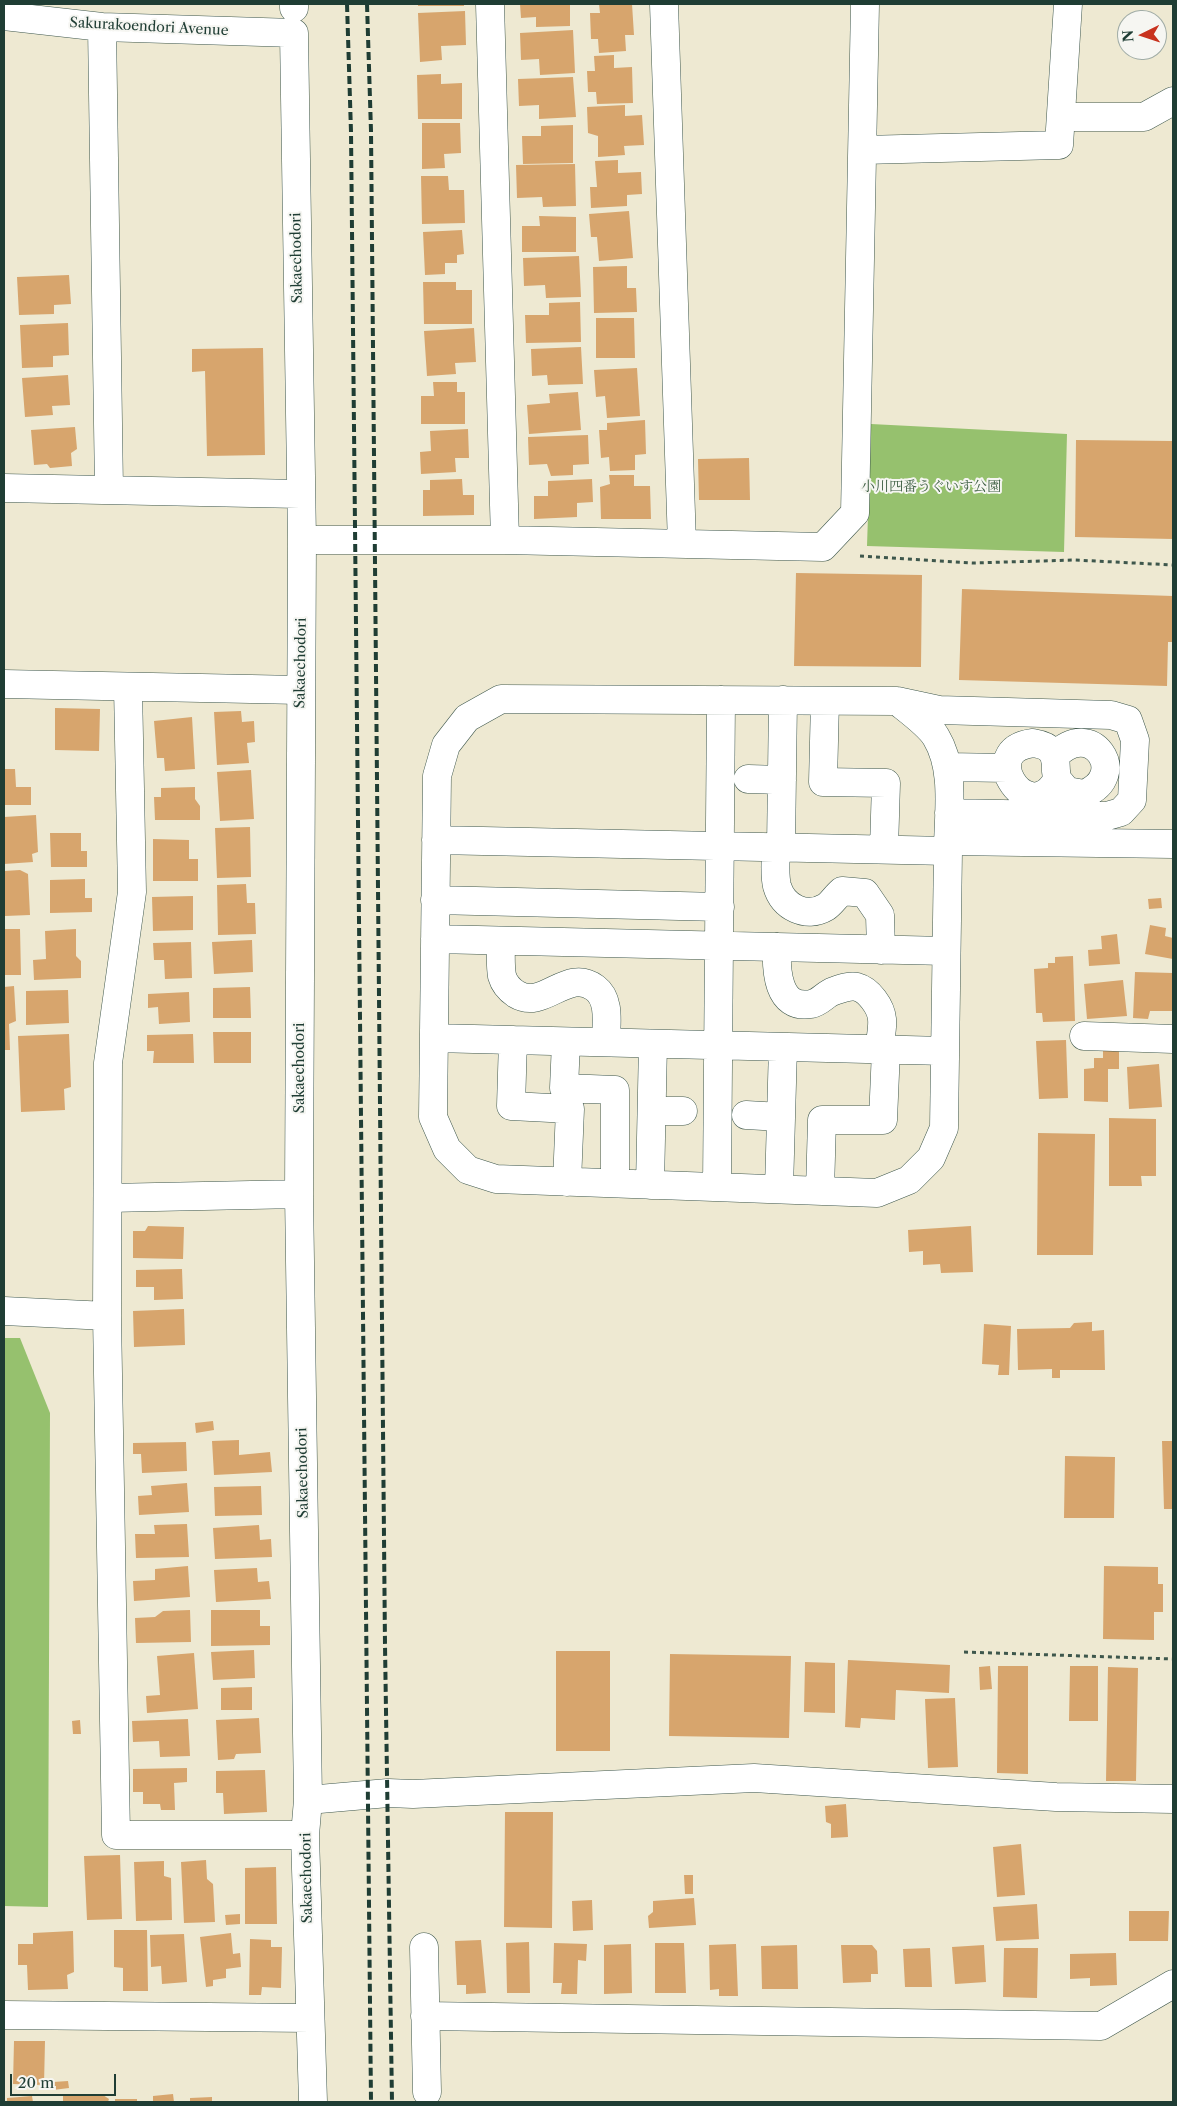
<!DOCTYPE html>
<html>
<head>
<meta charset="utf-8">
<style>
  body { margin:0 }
  #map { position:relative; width:1177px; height:2106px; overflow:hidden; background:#eee9d2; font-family:"Libre Caslon Text",serif }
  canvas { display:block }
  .frame { position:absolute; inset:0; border:5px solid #1f3d34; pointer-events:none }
  .north { position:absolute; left:1117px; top:10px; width:50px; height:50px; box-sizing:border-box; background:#f6f6f2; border:1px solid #a0aca6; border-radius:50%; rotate:266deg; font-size:14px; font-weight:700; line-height:20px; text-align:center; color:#1f3d34 }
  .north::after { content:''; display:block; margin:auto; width:18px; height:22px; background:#c8321e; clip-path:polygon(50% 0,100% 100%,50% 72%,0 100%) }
  .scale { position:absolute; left:10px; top:2074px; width:106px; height:22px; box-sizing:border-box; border:2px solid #1f3d34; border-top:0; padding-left:6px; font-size:15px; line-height:18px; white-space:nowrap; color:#1f3d34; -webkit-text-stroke:4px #f6f6f2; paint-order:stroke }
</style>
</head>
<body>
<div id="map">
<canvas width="1177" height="2106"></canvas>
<div class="frame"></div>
<div class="north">N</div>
<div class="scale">20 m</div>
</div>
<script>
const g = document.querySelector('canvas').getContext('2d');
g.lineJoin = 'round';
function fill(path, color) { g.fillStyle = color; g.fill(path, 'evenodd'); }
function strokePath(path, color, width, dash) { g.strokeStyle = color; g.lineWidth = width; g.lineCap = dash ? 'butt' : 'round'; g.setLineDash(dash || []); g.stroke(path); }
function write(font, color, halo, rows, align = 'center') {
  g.font = font + ' "Libre Caslon Text","Noto Serif JP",serif'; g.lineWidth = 4; g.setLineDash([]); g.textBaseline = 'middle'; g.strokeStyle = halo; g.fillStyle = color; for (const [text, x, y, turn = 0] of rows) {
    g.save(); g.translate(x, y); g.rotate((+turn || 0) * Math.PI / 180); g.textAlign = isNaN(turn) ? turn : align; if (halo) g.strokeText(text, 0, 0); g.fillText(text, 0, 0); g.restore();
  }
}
fill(new Path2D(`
  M871 424 1067 434 1064 552 867 546Z
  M4 1338H20L50 1413 48 1907 4 1906Z`), '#96c16e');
fill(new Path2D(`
  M418 4H464V6H418Z
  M520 4H570V26L536 27V17L521 18Z
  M599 4H632L634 35H625L626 51 599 53 598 39H591L590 13H600Z
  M465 11 466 45 441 46 442 60 420 62 418 13Z
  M573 30 575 73 540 75 539 59 521 60 520 33Z
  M614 55V68L632 67 633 103 597 104 596 92H588L587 71H595L594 56Z
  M441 74V84L462 83V119H418L417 75Z
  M573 77 576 117 539 119V105L519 106 518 79Z
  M625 105V116L642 115 644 145 624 146 625 155 598 157V136L588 133 587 107Z
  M422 123H460L461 153 444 154 445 168 422 169Z
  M573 125V163L523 164 522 136H541V126Z
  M618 160V173L641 172 642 194 627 195V206L591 208 590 187H597L595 161Z
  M575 164 576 206 543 207 542 197 517 198 516 165Z
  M421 176H448L449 190H464L465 223 422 224Z
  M629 211 633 258 599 261 597 237H591L589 214Z
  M539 216 576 217V252H522V226H540Z
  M462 230 464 254 457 255V263H445V274L425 275 423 232Z
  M579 256 581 297 546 298 545 285 524 286 523 258Z
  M627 266V288H636L637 312 594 313 593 267Z
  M69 275 71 304 54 305V314L19 315 17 277Z
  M423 282H456V290H472V324H424Z
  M580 302 581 342 526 343 525 315H549V303Z
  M596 318H634L635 358H596Z
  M68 323 69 355 53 356V367L22 368 20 325Z
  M474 328 476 362 455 363 456 374 427 376 424 331Z
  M581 347 583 384 548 385 547 375 532 376 531 349Z
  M263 348 265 455 207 456 205 371 192 372V349Z
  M637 368 640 416 607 418 605 396 596 397 594 370Z
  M68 375 70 405 52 406 53 415 25 417 22 378Z
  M433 382H457V392H465V424H421V396H434Z
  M578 392 581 430 529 434 527 405 550 403 549 394Z
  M645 420 646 454 635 455V470L610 471 609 457 601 458 599 430H607V423Z
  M75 427 77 449 71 453 72 466 50 468 47 464 34 465 31 430Z
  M468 429 469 458H455L456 472 421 474 420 452 431 451 430 431Z
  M588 435 589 464 573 465V475L551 476 547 464 529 465 528 437Z
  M1076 440 1173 441V539L1075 537Z
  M749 458 750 500H699L698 459Z
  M609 475H634V486H650L651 519H601L600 487 610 484Z
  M462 479 463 495H474V515L423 516V490H430V480Z
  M592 479 593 502 577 503V517L534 519V496H548V481Z
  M796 573 922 575 921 667 794 666Z
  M962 589 1173 596V642H1168L1167 686 959 680Z
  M55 708 100 709 99 751 55 750Z
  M241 711 242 722 254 721 255 742 247 743 249 763 217 765 214 712Z
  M192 717 195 769 165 771 164 758H157L154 721Z
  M4 769H15L16 787H31V805H4Z
  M251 770 254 819 220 821 217 772Z
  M195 787V799L200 806V820H155L154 797H161V788Z
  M36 815 38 852 32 854 33 862 4 864V817Z
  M250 827 251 877 217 878 215 828Z
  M50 833H81V851H87V867H51Z
  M153 839 189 840V859H198V881H153Z
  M20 870 28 874 30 915 5 916 4 871Z
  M85 879V898H92V912L50 913V880Z
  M246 884 247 903H255L256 934 218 935 217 885Z
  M193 896V930L153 931 152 897Z
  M1161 898 1162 908 1149 909 1148 899Z
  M1150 925 1166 928 1165 936 1173 938V959L1145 954Z
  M4 929H20L21 975H4Z
  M76 929V956L81 961V978L34 980 33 960 46 959 45 931Z
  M1117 934 1120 964 1089 966 1088 950 1102 949 1101 936Z
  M252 940 253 972 214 974 212 942Z
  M191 942 192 978 165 979 164 960H154L153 943Z
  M1073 956 1075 1021 1043 1022 1042 1013H1036L1034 969 1048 968V963H1055V957Z
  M1135 972 1173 973V1011H1150L1148 1019 1133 1018Z
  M1123 980 1127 1016 1087 1019 1084 984Z
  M14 986 16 1021 9 1024 10 1050H4V987Z
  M250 987 251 1018H213V988Z
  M68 990 69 1023 26 1025V991Z
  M189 992 190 1022 159 1024 158 1007 148 1008V994Z
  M213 1032H251V1063H214Z
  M69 1034 71 1087 64 1089 65 1110 21 1112 18 1036Z
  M193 1034 194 1063H153L154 1051H147V1035Z
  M1066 1040 1068 1098 1039 1099 1036 1041Z
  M1103 1050H1119V1069H1108V1102L1084 1101V1069L1094 1068V1058H1103Z
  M1159 1064 1162 1107 1129 1109 1127 1067Z
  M1109 1118 1156 1119V1176H1141L1142 1186H1109Z
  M1038 1133 1095 1134 1093 1255H1037Z
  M148 1226 184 1227 183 1259 133 1258V1231H145Z
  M971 1226 973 1272 941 1273 940 1264 923 1265V1251L909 1252 908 1230Z
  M182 1269 183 1299 154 1300V1287H136V1270Z
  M184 1309 185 1345 134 1347 133 1311Z
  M1092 1322V1331L1104 1330 1105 1370H1060V1378H1052V1369L1018 1370 1017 1329 1070 1328 1074 1323Z
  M984 1324 1011 1326 1009 1375H998L999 1365 982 1364Z
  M213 1421 214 1430 196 1433 195 1423Z
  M239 1440V1455L270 1452 272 1472 214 1475 212 1441Z
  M1162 1441H1173V1509H1164Z
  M186 1442 187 1471 142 1473 141 1454H133V1443Z
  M1065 1456 1115 1457 1114 1518H1064Z
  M187 1483 189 1512 139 1515 138 1496 152 1495 151 1486Z
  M261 1486 262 1515 215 1516 214 1487Z
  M187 1524 189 1557 136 1558 135 1534H155L154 1525Z
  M259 1525 260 1540 271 1539 272 1557 215 1559 213 1528Z
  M188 1566 190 1597 134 1601 133 1581 155 1580V1569Z
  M1104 1566 1158 1567V1584H1163V1612H1154V1640L1103 1639Z
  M257 1568 258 1582 269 1581 271 1599 216 1602 214 1570Z
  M190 1610 191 1642 136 1643 135 1618 155 1617 163 1611Z
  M211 1610H260V1626H270V1645L211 1646Z
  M254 1650 255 1678 213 1680 211 1652Z
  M556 1651H610V1751H556Z
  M194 1653 198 1709 147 1713 146 1696 160 1695 157 1656Z
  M670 1654 791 1656 789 1738 669 1736Z
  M848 1660 950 1665 949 1693 896 1690 895 1720 861 1718 860 1728 845 1727Z
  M805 1662 835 1663V1713L804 1712Z
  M990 1666 992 1689 980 1690 979 1667Z
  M998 1666H1028V1774L997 1773Z
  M1070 1666H1098V1721H1069Z
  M1108 1667 1138 1668 1136 1781H1106Z
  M252 1687V1710H221V1688Z
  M955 1698 958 1767 928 1768 925 1699Z
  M259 1718 261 1753 236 1754 234 1759 218 1760 216 1720Z
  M188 1719 190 1756 160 1757 159 1741 133 1742 132 1721Z
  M80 1720 81 1734H73L72 1721Z
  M187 1768V1782L174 1783 175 1810H161L160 1804H143V1792H133V1769Z
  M265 1770 267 1812 224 1814 223 1793H216V1771Z
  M846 1804 848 1837 831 1838V1824L826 1822 825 1806Z
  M505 1812H553L552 1928 504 1927Z
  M1021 1844 1025 1895 997 1897 993 1847Z
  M120 1855 122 1919 87 1920 84 1856Z
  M206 1860 207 1879 213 1884 215 1922 184 1923 181 1862Z
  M164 1861V1876L171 1878 172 1920 136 1921 134 1862Z
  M276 1867 277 1924H245V1868Z
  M684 1875H693V1894H685Z
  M694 1898 696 1925 649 1928 648 1916 653 1912V1901Z
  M592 1900 593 1930 573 1931 572 1901Z
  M1037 1904 1039 1939 996 1941 993 1907Z
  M1129 1911H1169L1168 1941H1129Z
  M240 1914V1924L226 1925 225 1915Z
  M114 1930H147L148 1991H123V1968L114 1967Z
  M73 1931 74 1972 67 1975 68 1989 28 1990 27 1965H18V1944H33V1933Z
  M231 1933 233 1954 240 1953 241 1967 226 1969V1978L213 1980V1986L206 1987 200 1937Z
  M184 1934 187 1982 162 1984 161 1966 151 1967 150 1935Z
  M250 1939 271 1940V1947H282L281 1988 262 1987 261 1995H249Z
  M481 1940 486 1993 466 1994V1985H457L455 1941Z
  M529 1942 530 1993H507L506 1943Z
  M554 1943 587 1944 586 1961 578 1960 577 1994H561L562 1983H553Z
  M655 1943H684L686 1993H655Z
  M631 1944 632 1993 604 1994V1945Z
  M736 1944 738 1996H719V1989L710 1990 709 1945Z
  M797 1945 798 1989H762L761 1946Z
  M841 1945H872L877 1951 878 1974H871V1982L843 1983Z
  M984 1945 986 1982 955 1984 952 1947Z
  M930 1948 932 1987H905L903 1949Z
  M1004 1948H1038L1037 1998 1003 1997Z
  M1116 1953 1117 1985 1090 1986V1978L1070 1979V1954Z
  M14 2041H45L44 2085 13 2084Z
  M68 2081 69 2088 53 2090V2082Z
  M173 2094 174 2102H153V2096Z
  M103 2095 109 2099 108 2102H63V2096Z
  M32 2096 33 2102H7V2098Z
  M212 2097V2102H190V2098Z
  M115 2099H137V2102H115Z`), '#d7a56d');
const minor = new Path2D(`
  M490 4 505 540 823 547 855 513 865 4
  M664 4 682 544
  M294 8V4
  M4 16 102 27 294 33 302 540 299 1194 308 1800 305 1835 313 2102
  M102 27 109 489
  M1061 117H1144L1173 101
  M863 150 1059 145 1068 4
  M4 488 300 494
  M302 540H505
  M4 684 300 690
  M128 687 132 892 108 1063 107 1316 116 1835H305
  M825 701 823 782 886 783 884 849
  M897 701C908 710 929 725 936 737 956 770 948 814 948 851L944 1128 931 1158 909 1180 877 1193 496 1179 468 1170 447 1149 433 1117 437 776 446 745 467 718 501 699 897 701 939 710 1111 715 1128 720 1135 740 1132 800 1121 812 1107 816 949 813
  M1033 743C1052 746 1056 753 1056 771 1057 777 1057 781 1053 786 1025 823 977 750 1033 743Z
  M1055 756C1091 717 1131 775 1084 794L1067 791 1057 779
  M947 767 1007 768
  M748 779 782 780
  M436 840 948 851
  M948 841 1173 844
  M776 847C776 859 774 874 777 886 783 907 806 919 826 907 831 904 836 896 842 891L865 893 880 915 881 950
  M781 847 783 700
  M435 900 720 907
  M435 939 946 951
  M501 941C501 952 500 964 502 976 504 983 510 990 516 994 544 1011 567 967 595 988 611 1000 606 1024 606 1042
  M777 947C776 969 777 1010 811 1004 821 1002 825 994 834 991 840 989 850 985 857 987 869 990 881 1007 882 1019 883 1029 880 1040 879 1050
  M1084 1036 1173 1039
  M434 1038 945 1051
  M513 1040 511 1106 570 1109 567 1182
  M566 1042 564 1088 615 1090V1183
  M652 1111H683
  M746 1115 781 1117
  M650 1185 653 1044
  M717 1187 721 700
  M779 1189 783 1047
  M820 1191 822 1120H883L886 1050
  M108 1198 299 1194
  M4 1311 107 1316
  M308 1800 388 1793 413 1794 754 1778 1056 1797 1173 1799
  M424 1947 427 2092
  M4 2015 310 2018
  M425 2016 1101 2026 1173 1984`);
strokePath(minor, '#3e574c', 29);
strokePath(new Path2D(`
  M860 556 973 563 1075 560 1173 565
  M964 1652 1173 1659`), '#3e574c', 3, [4, 4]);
strokePath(minor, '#fff', 28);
strokePath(new Path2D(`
  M347 4 351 132 371 2102
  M367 4 371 131 385 1645 392 2102`), '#1f3d34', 4, [8, 4]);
write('14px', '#1f3d34', '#f6f6f2', [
  ["Sakurakoendori Avenue",149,27,3],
  ["Sakaechodori",297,258,-91],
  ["Sakaechodori",301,663,-89],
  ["Sakaechodori",300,1068,-90],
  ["Sakaechodori",303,1473,-91],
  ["Sakaechodori",307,1878,-91]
]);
write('14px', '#3d5e42', '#f6f6f2', [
  ["小川四番うぐいす公園",931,487]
]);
</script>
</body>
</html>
